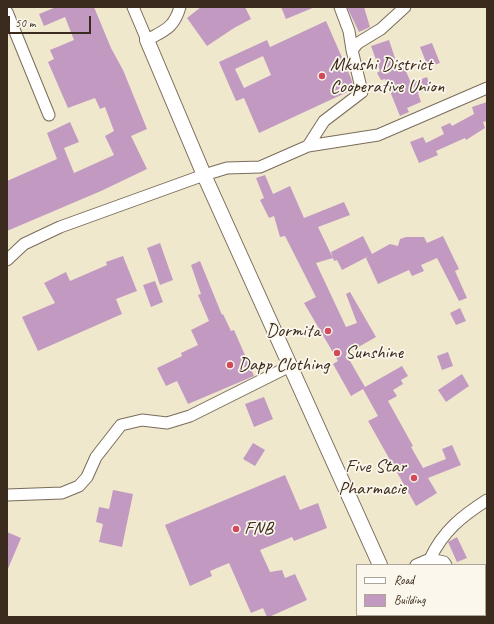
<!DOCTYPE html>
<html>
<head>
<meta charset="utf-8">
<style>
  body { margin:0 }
  #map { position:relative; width:494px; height:624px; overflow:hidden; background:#efe8cd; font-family:Caveat,sans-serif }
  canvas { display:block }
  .frame { position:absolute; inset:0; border:8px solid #3b2a1e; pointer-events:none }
  .legend { position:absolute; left:356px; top:564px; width:130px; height:52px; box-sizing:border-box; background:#fbf7ec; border:1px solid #aea59a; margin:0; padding:5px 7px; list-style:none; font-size:12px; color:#3b2a1e }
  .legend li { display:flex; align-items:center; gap:8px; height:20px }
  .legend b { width:20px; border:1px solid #aea59a }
  .scale { position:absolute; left:8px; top:16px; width:83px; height:18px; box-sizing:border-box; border:2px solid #3b2a1e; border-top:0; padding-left:5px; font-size:12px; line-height:14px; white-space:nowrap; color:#3b2a1e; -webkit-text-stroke:3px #fbf7ec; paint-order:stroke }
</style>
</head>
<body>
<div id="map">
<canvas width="494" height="624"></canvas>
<div class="frame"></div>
<ul class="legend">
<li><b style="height:5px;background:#fff"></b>Road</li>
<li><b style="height:11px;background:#c29ac1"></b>Building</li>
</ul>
<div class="scale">50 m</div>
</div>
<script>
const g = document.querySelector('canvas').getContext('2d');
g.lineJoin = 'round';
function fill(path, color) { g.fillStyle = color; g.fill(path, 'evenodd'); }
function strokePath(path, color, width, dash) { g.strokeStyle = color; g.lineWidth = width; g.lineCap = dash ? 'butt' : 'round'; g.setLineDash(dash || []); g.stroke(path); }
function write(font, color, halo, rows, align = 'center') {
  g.font = font + ' Caveat,sans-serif'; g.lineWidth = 3.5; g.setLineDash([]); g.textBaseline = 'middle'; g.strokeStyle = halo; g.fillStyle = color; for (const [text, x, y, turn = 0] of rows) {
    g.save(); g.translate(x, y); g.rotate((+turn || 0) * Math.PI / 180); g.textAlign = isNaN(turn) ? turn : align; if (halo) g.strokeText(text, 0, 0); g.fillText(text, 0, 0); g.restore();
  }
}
fill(new Path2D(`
  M56 7H94L111 48 123 70 147 129 131 136 147 169 101 191 7 231V181L57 159 47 133 70 122 79 142 64 148 74 173 114 155 105 136 114 131 105 107 100 109 95 98 68 108 48 62 54 59 50 50 74 40 65 17 44 26 39 14Z
  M201 7H245L251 19 234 28 207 46 187 18Z
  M281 7H315L286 19Z
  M347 7H364L370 27 359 32Z
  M326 21 351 78 354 89 259 133 244 98 236 101 219 62 267 40 270 47ZM263 56 271 75 244 88 235 69Z
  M389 40 397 64 402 62 411 83 427 77 431 88 418 93 421 102 407 108 409 112 400 116 385 79 381 80 377 73 380 71 371 46Z
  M432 43 440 63 428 67 420 47Z
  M487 102V121L483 122 485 128 466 140 465 138 436 151 438 155 419 163 410 142 423 137 426 143 444 134 441 127 450 123 452 126 474 114 472 107Z
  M265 175 273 194 290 186 304 218 344 202 350 215 318 227 333 258 316 263 346 327 357 323 346 294 350 292 376 337 346 354 365 387 402 366 408 376 401 380 403 384 393 390 397 396 388 401 413 446 411 447 423 468 446 459 442 449 452 445 461 465 428 478 437 493 416 506 368 421 378 416 363 389 351 396 333 364 338 361 304 303 316 297 285 236 280 237 274 216 269 218 260 200 264 198 256 178Z
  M363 236 372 254 390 244 398 246 400 239 406 237H424L427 243 443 236 459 269 455 271 467 298 459 301 437 258 421 265 424 271 412 276 409 270 378 284 366 258 369 256 342 270 337 260 334 261 331 252Z
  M160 243 173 280 160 285 147 248Z
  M123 256 137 291 116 299 122 314 38 351 22 317 55 303 44 283 66 272 70 281 107 265 106 262Z
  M200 261 222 315 223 314 231 331 234 330 254 376 188 404 177 381 166 386 157 368 182 356 181 353 198 345 191 330 209 321 198 295 201 294 191 265Z
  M155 281 163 302 151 307 143 285Z
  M460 308 466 321 456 325 450 313Z
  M448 352 453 366 442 370 437 356Z
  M462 374 469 386 446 402 438 390Z
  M264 397 273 419 254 427 245 404Z
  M253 443 265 450 255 466 243 459Z
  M285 475 300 510 318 503 327 528 294 541 292 537 260 550 270 572 282 570 285 578 295 574 307 600 269 617H267L263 608 251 613 229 563 210 571 212 576 190 586 165 525Z
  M113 490 133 494 122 547 99 542 103 524 96 522 99 507 109 509Z
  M7 532 21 538 7 571Z
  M457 537 467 558 457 562 448 542Z`), '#c29ac1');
const minor = new Path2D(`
  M133 7 147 40C165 30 174 28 180 7
  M340 7 349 31 352 50
  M7 12 49 115
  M308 146 324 121 362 92 352 50 358 43 381 29 405 7
  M7 260 24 244 60 227 204 175 227 168 260 167 308 146 378 135 487 88
  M7 495 62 493 79 486 87 477 96 457 121 425 142 420 167 423 190 416 290 366
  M430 559 444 562 446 565
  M416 565 430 559C443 531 462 516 487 500
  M470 615 471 617`);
const major = new Path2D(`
  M147 40 204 175 380 565
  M401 615 402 617`);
strokePath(minor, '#7a6c5b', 13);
strokePath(major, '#7a6c5b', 16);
strokePath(minor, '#fff', 11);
strokePath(major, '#fff', 14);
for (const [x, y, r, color] of [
  [322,76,4,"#d1495b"],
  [328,331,4,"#d1495b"],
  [337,353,4,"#d1495b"],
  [230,365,4,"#d1495b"],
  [414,478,4,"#d1495b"],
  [236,529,4,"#d1495b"]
]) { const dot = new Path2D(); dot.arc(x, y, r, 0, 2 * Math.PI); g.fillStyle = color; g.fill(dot); strokePath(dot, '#fbf7ec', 1.5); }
write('19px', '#3b2a1e', '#fbf7ec', [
  ["Mkushi District",330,65],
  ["Cooperative Union",330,87],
  ["Dormita",320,331,"right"],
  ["Sunshine",345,353],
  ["Dapp Clothing",238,365],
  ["Five Star",406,467,"right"],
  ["Pharmacie",406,489,"right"],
  ["FNB",244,529]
], 'left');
</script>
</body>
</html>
